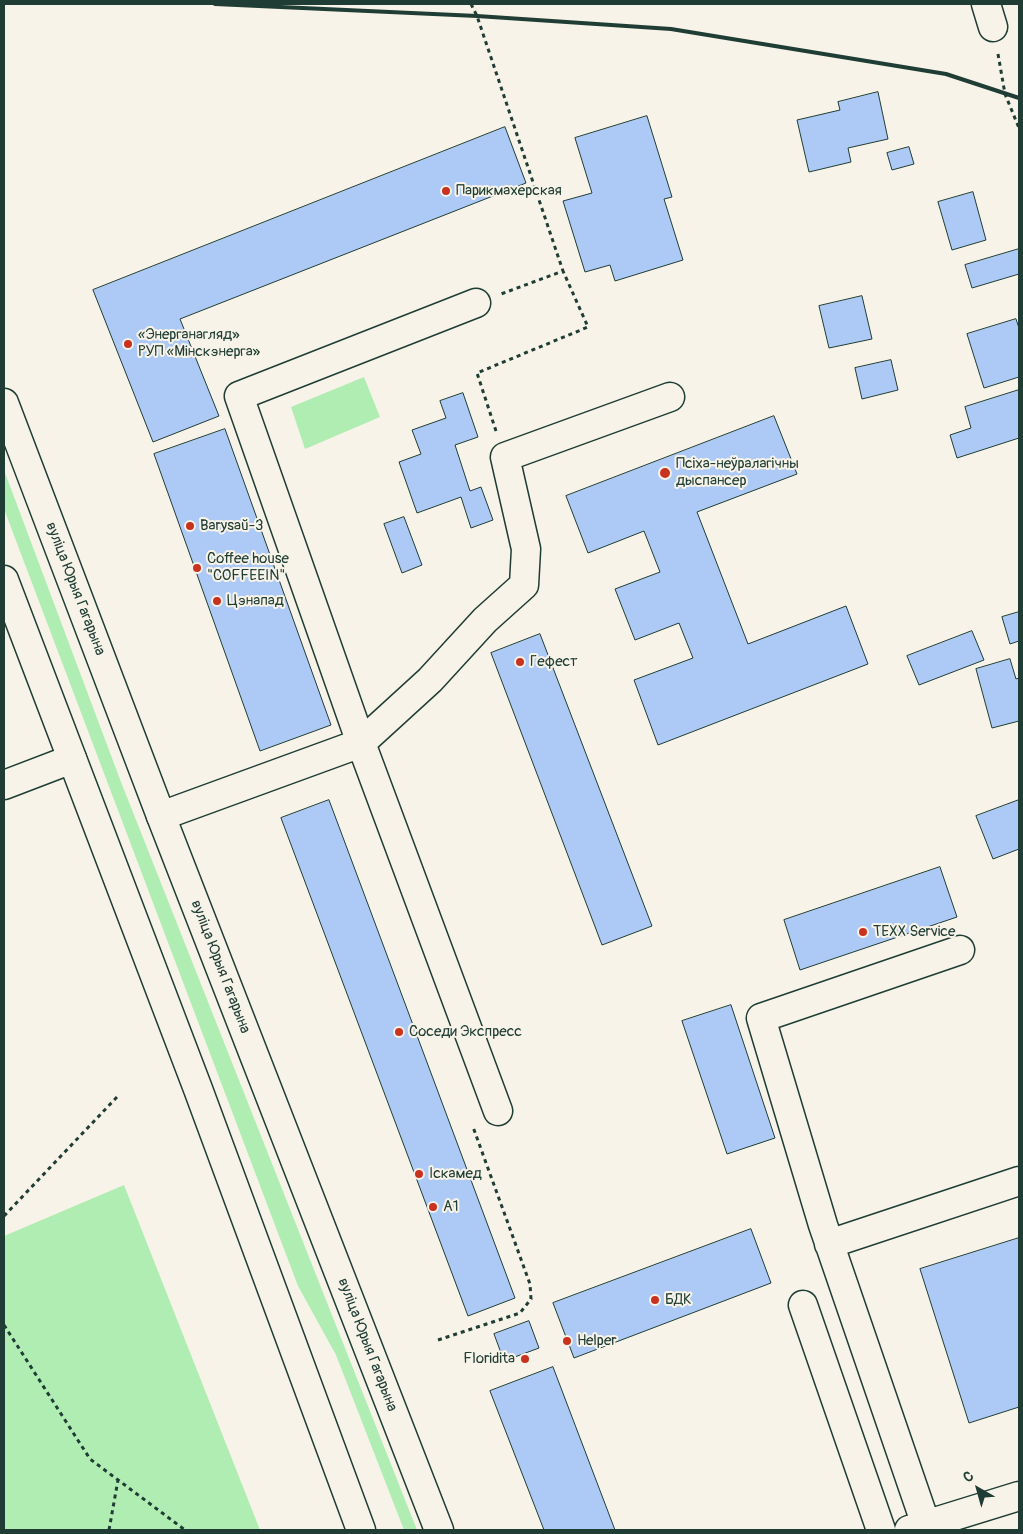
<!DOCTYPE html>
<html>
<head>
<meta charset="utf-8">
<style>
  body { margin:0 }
  #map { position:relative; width:1023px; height:1534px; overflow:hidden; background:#f7f3e8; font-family:Pangolin,sans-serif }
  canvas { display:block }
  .frame { position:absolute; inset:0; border:5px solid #1f3d34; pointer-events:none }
  .north { position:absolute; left:953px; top:1464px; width:50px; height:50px; -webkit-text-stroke:4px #f7f3e8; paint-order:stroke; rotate:322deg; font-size:14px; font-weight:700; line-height:20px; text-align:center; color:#1f3d34 }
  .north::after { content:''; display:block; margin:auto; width:18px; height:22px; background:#1f3d34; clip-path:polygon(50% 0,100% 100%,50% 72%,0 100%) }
</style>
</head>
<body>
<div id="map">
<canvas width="1023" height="1534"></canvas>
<div class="frame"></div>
<div class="north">С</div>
</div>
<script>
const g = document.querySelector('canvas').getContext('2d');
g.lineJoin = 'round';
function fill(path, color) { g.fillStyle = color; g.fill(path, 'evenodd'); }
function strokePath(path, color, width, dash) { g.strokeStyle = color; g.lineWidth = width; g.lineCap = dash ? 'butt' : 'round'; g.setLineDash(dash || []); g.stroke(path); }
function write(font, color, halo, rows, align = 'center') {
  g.font = font + ' Pangolin,sans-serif'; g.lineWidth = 4; g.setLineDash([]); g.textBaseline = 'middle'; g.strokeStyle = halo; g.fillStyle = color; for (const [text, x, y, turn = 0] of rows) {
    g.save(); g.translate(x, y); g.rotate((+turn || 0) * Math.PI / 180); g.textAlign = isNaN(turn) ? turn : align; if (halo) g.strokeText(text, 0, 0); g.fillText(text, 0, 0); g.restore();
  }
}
fill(new Path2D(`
  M364 377 380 417 305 449 291 407Z
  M4 470 121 782 417 1530H404L336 1355 298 1286 4 509Z
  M124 1185 260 1530H4V1236Z`), '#b0edb2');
const building = new Path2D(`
  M878 92 888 139 848 148 851 162 809 172 797 120 840 110 838 102Z
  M647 116 672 197 664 199 683 260 615 281 610 265 585 272 563 201 592 193 575 138Z
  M505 127 526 183 180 319 219 416 153 442 93 290Z
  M909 147 914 164 892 170 887 153Z
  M973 192 986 240 952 250 938 202Z
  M1019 249V274L972 288 965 265Z
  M862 296 872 339 829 348 819 306Z
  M1016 319 1019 328V377L984 388 967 334Z
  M891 360 898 390 862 399 855 368Z
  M1019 390V438L957 458 950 435 971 428 965 407Z
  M463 393 478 437 455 445 470 491 481 487 493 520 471 528 461 497 417 513 399 462 421 454 412 430 446 418 440 401Z
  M774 416 797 474 697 512 748 644 846 606 868 664 658 745 634 680 693 658 679 623 635 640 615 589 660 572 644 531 588 553 566 496Z
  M225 429 331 725 260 751 154 454Z
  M404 517 422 565 402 573 384 524Z
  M1019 612V641L1010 644 1002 617Z
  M972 631 984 660 919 685 907 656Z
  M540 634 652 926 602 945 491 653Z
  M1010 659 1016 679 1019 678V721L992 728 976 669Z
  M329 800 515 1298 468 1316 281 818Z
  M1019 800V849L993 859 976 816Z
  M940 867 957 917 800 970 784 920Z
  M731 1005 775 1138 727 1154 682 1021Z
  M751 1229 771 1283 574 1358 553 1303Z
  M1019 1238V1407L969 1423 920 1269Z
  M529 1321 539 1348 504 1361 494 1334Z
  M553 1367 615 1530H544L490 1391Z`);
fill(building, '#adc9f5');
strokePath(building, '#1f3d34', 1);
const minor = new Path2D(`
  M986 4 993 27
  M476 303 239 396 361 743 430 680 485 620 524 585 526 549 505 457 670 397
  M4 785 72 759
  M161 816 361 743 498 1111
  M829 1244 1019 1181
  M803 1305 881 1530
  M926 1525 823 1225 761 1018 960 950
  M909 1530 1019 1496`);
const major = new Path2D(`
  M4 403 161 816 439 1530
  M4 580 198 1089 361 1530`);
strokePath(minor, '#1f3d34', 31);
strokePath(major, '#1f3d34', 31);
strokePath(new Path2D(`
  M471 4 477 16 563 271 501 294
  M998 54 1005 94 1019 128
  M496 431 477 373 588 327 563 271
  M4 1216 117 1097
  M4 1325 90 1459 185 1530
  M438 1340 520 1313 531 1299 530 1284 473 1127
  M109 1530 118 1480`), '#1f3d34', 3, [4, 4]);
strokePath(minor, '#f7f3e8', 28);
strokePath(major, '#f7f3e8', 28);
strokePath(new Path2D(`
  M215 4 477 16 671 29 946 74 1019 98`), '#1f3d34', 4);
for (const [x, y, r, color] of [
  [446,191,5,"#c8321e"],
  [128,344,5,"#c8321e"],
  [665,473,6,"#c8321e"],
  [190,526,5,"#c8321e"],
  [197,568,5,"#c8321e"],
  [217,601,5,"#c8321e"],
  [520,662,5,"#c8321e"],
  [863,932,5,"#c8321e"],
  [399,1032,5,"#c8321e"],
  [419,1174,5,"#c8321e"],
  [433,1207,5,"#c8321e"],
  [655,1300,5,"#c8321e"],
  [567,1341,5,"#c8321e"],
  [525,1359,5,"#c8321e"]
]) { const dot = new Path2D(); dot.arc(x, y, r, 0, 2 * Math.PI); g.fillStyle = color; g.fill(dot); strokePath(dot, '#f7f3e8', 2); }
write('15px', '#1f3d34', '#f7f3e8', [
  ["Парикмахерская",456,191],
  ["«Энерганагляд»",138,335],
  ["РУП «Мінскэнерга»",138,352],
  ["Псіха-неўралагічны",676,464],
  ["дыспансер",676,481],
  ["Barysaŭ-3",200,526],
  ["Coffee house",207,559],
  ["\"COFFEEIN\"",207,576],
  ["Цэнапад",227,601],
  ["Гефест",530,662],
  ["TEXX Service",873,932],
  ["Соседи Экспресс",409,1032],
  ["Іскамед",429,1174],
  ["A1",443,1207],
  ["БДК",665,1300],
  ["Helper",577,1341],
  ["Floridita",515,1359,"right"]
], 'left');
write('15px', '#1f3d34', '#f7f3e8', [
  ["вуліца Юрыя Гагарына",75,589,69],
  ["вуліца Юрыя Гагарына",220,967,69],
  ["вуліца Юрыя Гагарына",367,1345,69]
]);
</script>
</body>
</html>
